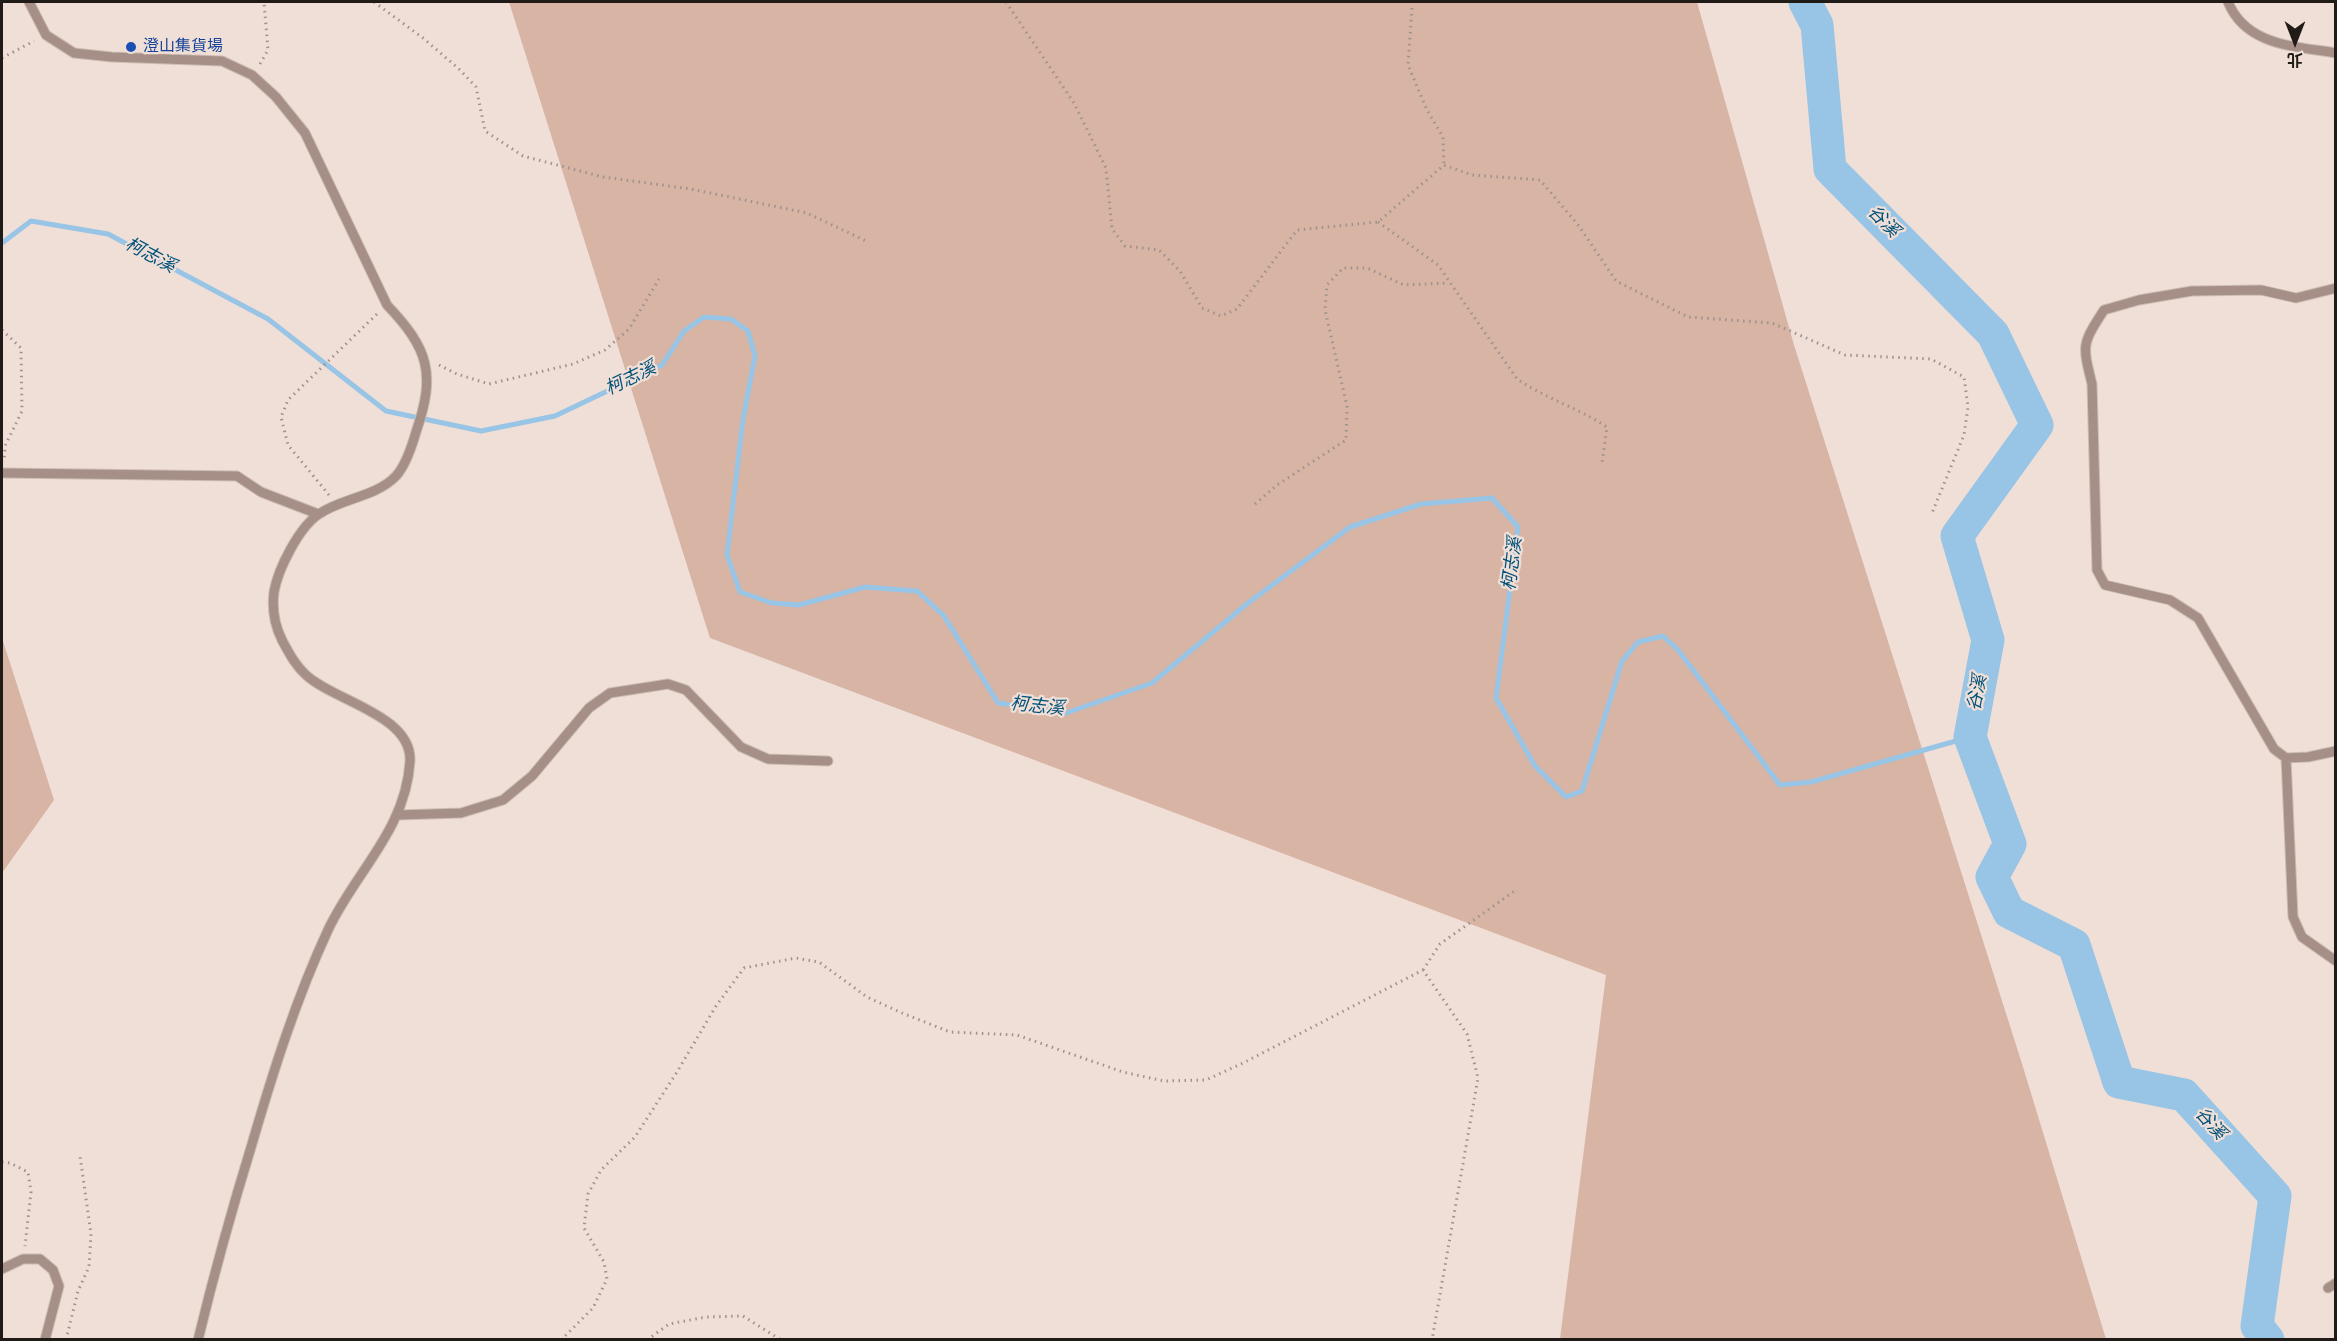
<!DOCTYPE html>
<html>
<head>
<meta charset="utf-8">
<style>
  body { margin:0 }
  #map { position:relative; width:2337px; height:1341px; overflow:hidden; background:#f0dfd7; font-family:"Source Serif 4","Noto Sans TC",serif }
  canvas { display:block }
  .frame { position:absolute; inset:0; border:3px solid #211b18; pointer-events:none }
  .north { position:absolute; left:2265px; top:12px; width:60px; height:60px; -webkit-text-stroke:4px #f0dfd7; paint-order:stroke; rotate:180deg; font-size:16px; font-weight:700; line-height:24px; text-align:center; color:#211b18 }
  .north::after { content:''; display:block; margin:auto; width:21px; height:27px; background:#211b18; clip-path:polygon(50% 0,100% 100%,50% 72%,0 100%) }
</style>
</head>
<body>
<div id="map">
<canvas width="2337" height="1341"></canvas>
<div class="frame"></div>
<div class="north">北</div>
</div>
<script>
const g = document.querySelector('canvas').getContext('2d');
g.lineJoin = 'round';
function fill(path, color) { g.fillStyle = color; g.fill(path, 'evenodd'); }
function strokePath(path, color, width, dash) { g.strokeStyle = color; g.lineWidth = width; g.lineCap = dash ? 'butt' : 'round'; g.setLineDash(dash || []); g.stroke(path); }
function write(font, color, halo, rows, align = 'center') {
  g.font = font + ' "Source Serif 4","Noto Sans TC",serif'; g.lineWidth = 4.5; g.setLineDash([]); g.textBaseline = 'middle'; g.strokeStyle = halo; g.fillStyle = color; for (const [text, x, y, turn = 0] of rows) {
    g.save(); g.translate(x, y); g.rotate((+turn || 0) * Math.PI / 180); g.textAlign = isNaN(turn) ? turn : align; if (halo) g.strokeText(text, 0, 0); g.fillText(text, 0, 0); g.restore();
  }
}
fill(new Path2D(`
  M509 2H1697L1794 345 2023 1067 2106 1339H1560L1606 975 710 638Z
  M2 638 54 800 2 873Z`), '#d7b4a4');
strokePath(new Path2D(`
  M2 243 31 221 108 234 268 319 386 411 481 431 555 416 662 365 684 331 704 317 731 319 748 331 755 356 743 419 727 555 740 592 772 603 799 605 865 587 917 591 944 616 998 703 1066 713 1152 683 1248 603 1350 527 1421 504 1492 498 1518 527 1496 698 1535 766 1566 797 1582 791 1622 661 1638 642 1663 636 1678 650 1780 785 1811 782 1970 737`), '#98c4e5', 5);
strokePath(new Path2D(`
  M1805 2 1817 25 1830 169 1993 334 2037 425 1957 536 1988 640 1970 737 2010 844 1992 877 2009 912 2074 945 2119 1082 2184 1095 2275 1196 2257 1326 2268 1340`), '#98c4e5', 33);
const service = new Path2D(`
  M29 2 46 35 74 53 112 57 222 61 252 75 276 97 305 133 387 305C429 349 436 374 416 432 412 446 406 465 396 476 376 497 342 498 319 514 299 527 278 569 274 592 272 608 275 626 282 640 289 653 295 665 306 675 334 701 412 715 410 761 406 830 355 872 328 930 296 999 273 1072 252 1144 232 1209 214 1274 198 1340
  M2228 2C2246 46 2295 46 2336 53
  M2336 288 2296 298 2261 290 2192 291 2139 300 2104 310C2082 344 2082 344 2092 384L2097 570 2105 585 2170 600 2198 618 2274 749 2286 758 2308 757 2336 751
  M3 473 237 476 261 492 318 514
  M2286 758 2293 917 2302 937 2336 961
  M398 815 461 813 503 800 532 776 589 708 610 693 668 684 686 690 741 747 768 759 828 761
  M2 1269 23 1259H40L53 1270 59 1286 45 1340
  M2328 1288 2336 1283`);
strokePath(service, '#cbbcb5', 11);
strokePath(new Path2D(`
  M374 2 423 38 459 69 476 87 485 131 523 156 603 177 691 189 807 213 866 241
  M1006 2 1074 103 1106 168 1112 229 1125 246 1159 250 1180 271 1202 308 1221 316 1237 309 1297 230 1378 222 1444 165 1472 175 1540 180 1579 226 1616 281 1688 317 1772 323 1845 355 1931 359 1964 377 1968 407 1964 435 1932 513
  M1412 8 1408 65 1427 110 1443 137 1444 165
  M2 58 34 41
  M260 64 268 50 264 2
  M1378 222 1438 265 1517 379C1545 398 1578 408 1607 427L1602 463
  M2 330 21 348 22 411 5 446 4 462
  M439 365 457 374 489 384 573 364 605 350 629 329 659 279
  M329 495 288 445 281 417 288 400 378 313
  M1255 504 1277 485 1346 440 1347 406 1325 310 1327 285 1343 268H1367L1404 285 1448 283
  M1423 970 1440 944 1516 890
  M2 1162 10 1163 28 1172 31 1192 25 1246
  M66 1340 78 1291 89 1267 91 1234 80 1156
  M561 1340 593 1308 607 1279 604 1262 584 1228 588 1194 601 1170 635 1137 677 1072 716 1006 744 968 796 958 819 962 867 997 902 1013 950 1032 1017 1035 1123 1072 1164 1081 1206 1080 1243 1063 1423 970 1467 1034 1478 1078 1432 1340
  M647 1340 669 1324 706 1317 743 1316 781 1340`), '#9f928c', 3, [1.5, 4.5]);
strokePath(service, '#a58f86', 9);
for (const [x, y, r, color] of [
  [131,47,6,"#1a4fb4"]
]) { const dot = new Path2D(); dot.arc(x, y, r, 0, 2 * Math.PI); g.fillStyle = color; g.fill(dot); strokePath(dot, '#f0dfd7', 2); }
write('16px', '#164399', '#f0dfd7', [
  ["澄山集貨場",143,47]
], 'left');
write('italic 18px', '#00517a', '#f0dfd7', [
  ["谷溪",1883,222,45],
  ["柯志溪",150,256,28],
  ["柯志溪",631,379,-26],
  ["柯志溪",1513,564,-83],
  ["谷溪",1978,693,-79],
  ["柯志溪",1037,707,6],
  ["谷溪",2210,1124,48]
]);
</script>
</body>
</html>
